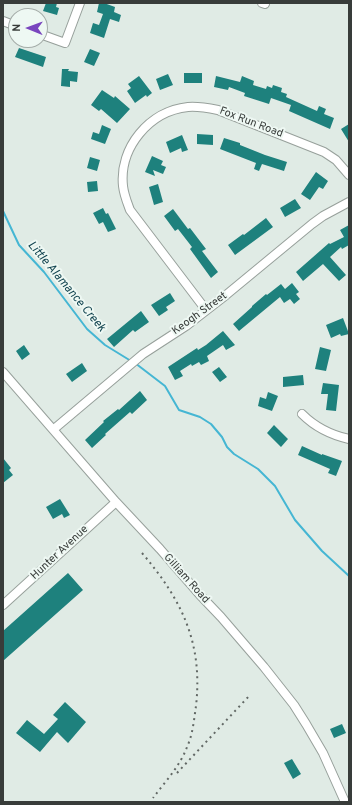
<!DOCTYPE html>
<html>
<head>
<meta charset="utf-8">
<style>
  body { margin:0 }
  #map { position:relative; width:352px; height:805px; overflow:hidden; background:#e0ebe5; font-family:Overpass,sans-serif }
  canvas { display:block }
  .frame { position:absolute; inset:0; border:4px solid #383c3a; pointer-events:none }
  .north { position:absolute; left:8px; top:8px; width:40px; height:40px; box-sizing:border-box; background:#eef8f3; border:1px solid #a5ada9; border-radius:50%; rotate:271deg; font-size:11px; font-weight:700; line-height:16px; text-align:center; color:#383c3a }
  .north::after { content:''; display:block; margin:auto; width:14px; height:18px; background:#7946be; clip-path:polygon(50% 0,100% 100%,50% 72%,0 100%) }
</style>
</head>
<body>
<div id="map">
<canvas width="352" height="805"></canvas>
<div class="frame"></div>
<div class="north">N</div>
</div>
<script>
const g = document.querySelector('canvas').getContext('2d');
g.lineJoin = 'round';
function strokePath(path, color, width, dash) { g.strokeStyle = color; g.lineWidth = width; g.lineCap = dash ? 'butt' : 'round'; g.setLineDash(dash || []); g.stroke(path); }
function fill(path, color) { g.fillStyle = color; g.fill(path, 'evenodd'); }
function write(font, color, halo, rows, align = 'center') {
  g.font = font + ' Overpass,sans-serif'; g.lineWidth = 4; g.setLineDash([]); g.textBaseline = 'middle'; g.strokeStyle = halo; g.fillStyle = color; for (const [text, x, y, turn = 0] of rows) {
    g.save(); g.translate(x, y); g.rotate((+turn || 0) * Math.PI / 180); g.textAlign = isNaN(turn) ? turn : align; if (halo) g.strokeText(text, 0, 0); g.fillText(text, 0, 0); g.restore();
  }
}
strokePath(new Path2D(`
  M3 211 19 245 44 272 87 329 105 345 131 361
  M135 363 165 386 179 410 200 417 211 424 222 437 227 447 234 454 258 469 275 486 295 520 322 551 349 576`), '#45b6d3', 2);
fill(new Path2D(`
  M46 3H57L56 7 59 8 57 15 43 11Z
  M99 3H104L115 7 114 12 121 15 119 22 110 19 104 38 90 33 93 23 99 25 103 14 97 12Z
  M19 48 46 57 43 67 15 57Z
  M90 49 100 53 94 66 84 62Z
  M62 69H69L68 71 78 72 77 82 70 81V87L61 86Z
  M184 73H202V83H184Z
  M168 74 173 85 160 90 156 79Z
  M139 76 152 93 147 97 146 95 135 103 127 91 131 88 128 84Z
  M216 76 240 82 242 76 254 81 253 85 266 89 267 86 272 88 273 85 282 88 281 92 287 94 286 97 317 111 319 106 326 109 324 114 334 118 330 129 289 111 291 105 271 98 269 104 244 96 245 93 229 87 228 90 214 87Z
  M102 90 114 98 115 96 130 109 117 123 101 109 99 111 91 105Z
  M349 124V142L341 129Z
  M102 125 111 129 105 144 91 139 93 132 99 134Z
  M197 134 213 135V145L197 144Z
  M182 135 188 150 182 152 181 148 170 153 166 142Z
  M224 138 240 143V145L265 155 287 162 284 171 262 164 259 171 254 169 256 163 220 149Z
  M152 156 163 161 161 165 166 167 163 174 153 170 155 176 145 172Z
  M90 157 100 160 97 171 87 168Z
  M316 172 328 181 323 189 319 187 310 200 301 194Z
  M97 181 98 191 88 192 87 182Z
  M158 184 163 202 154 205 149 187Z
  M295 199 301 208 285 217 280 208Z
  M103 208 106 214 108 213 116 229 108 232 103 222 99 224 93 213Z
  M173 209 188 229 190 228 206 249 202 251 218 272 211 278 190 249 192 247 178 229 175 231 164 216Z
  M266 218 273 227 235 255 228 245 243 234 244 235Z
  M349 225V245L342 249 341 247 330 257 346 275 339 281 323 264 303 281 296 272 329 243 330 244 344 237 340 230Z
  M292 283 299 292 296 294 300 299 294 304 290 299 284 303 280 297 239 331 233 324 252 307V306L266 294 267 295 281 284 285 289Z
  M170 293 175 301 166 307 168 310 159 316 151 305Z
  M141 311 149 322 135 332 133 330 114 347 107 339Z
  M343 318 349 334 341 336 340 334 331 338 326 325Z
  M223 331 235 345 226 350 223 345 207 356 209 361 201 365 199 362 192 366 191 364 180 371 183 376 175 380 168 367 197 348 198 350 206 345Z
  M24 345 30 354 22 360 16 351Z
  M320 347 331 350 326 371 315 369Z
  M82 363 87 371 72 382 66 374Z
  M219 367 227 377 220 382 212 372Z
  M303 375 304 385 283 387V377Z
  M323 383 339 385 336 411 326 410 328 394H321Z
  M140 391 147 400 132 414 130 412 105 434 106 435 92 448 85 440 104 422 103 421 118 409 119 410Z
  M268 392 278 396 272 411 258 406 260 397 266 399Z
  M274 425 288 439 281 447 267 433Z
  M302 446 322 455V454L342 461 336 476 328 473 330 469 298 455Z
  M3 458 11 468 9 470 13 475 3 483Z
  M60 499 70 515 64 518 62 514 53 519 46 507Z
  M68 573 83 590 3 661V631Z
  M65 702 86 722 68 743 57 732 40 752 16 733 27 720 44 734 58 719 53 715Z
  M342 724 346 733 334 738 330 729Z
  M292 759 301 774 293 779 284 763Z`), '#1e817d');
const minor = new Path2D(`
  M262 3 265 4
  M3 21 16 26
  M40 34 65 43 80 3
  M206 310 130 210C127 202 124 195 123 186 119 148 149 111 188 107 198 106 208 108 218 110L324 152 336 160 349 175
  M3 372 116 502 160 549 200 595 221 617 264 667 294 705 306 724 323 753 345 802
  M302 414C315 427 331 435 349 439
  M54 429 143 354 186 326 226 295 312 224 323 216 349 202
  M3 605 116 502`);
strokePath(minor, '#97a09b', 10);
strokePath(minor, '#fff', 8);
strokePath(new Path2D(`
  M142 553C182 600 203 643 196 706 194 719 193 734 187 747 180 766 165 782 153 798
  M177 773 250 695`), '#626865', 2, [2, 4]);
write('11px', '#383c3a', '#eef8f3', [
  ["Fox Run Road",251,123,21],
  ["Keogh Street",200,314,-36],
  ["Hunter Avenue",60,553,-43],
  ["Gilliam Road",186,579,48]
]);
write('italic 12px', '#0c3f4b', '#eef8f3', [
  ["Little Alamance Creek",66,287,50]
]);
</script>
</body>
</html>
